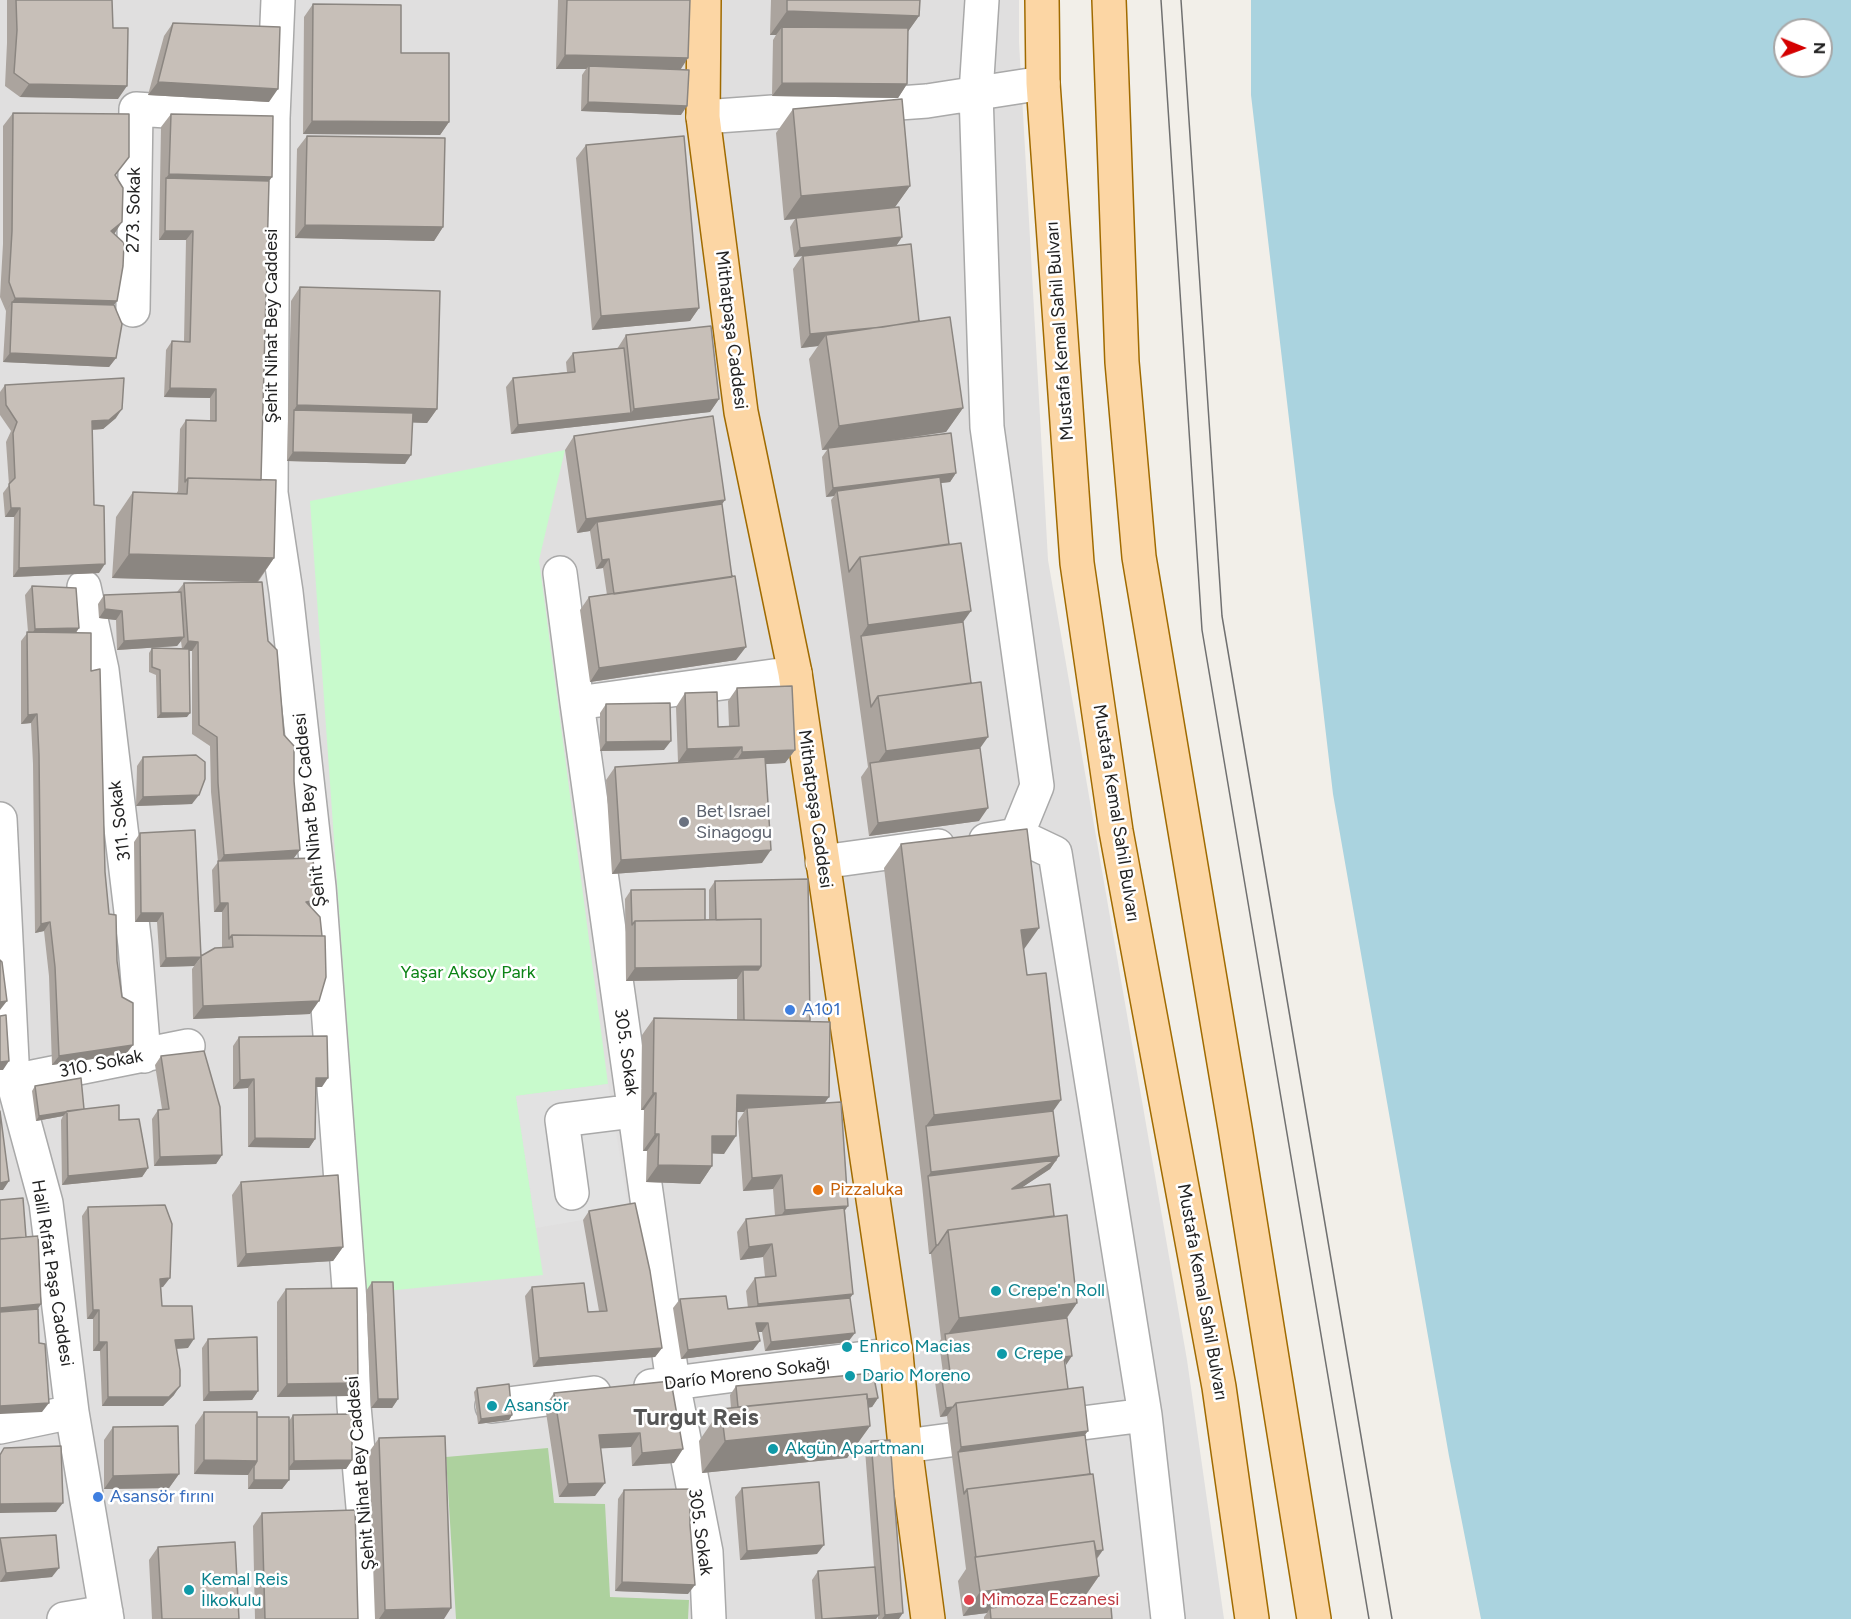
<!DOCTYPE html>
<html>
<head>
<meta charset="utf-8">
<style>
  body { margin:0 }
  #map { position:relative; width:1851px; height:1619px; overflow:hidden; background:#f2efe9; font-family:Figtree,sans-serif }
  canvas { display:block }
  .north { position:absolute; left:1773px; top:18px; width:60px; height:60px; box-sizing:border-box; background:#fff; border:2px solid #a7a7a7; border-radius:50%; rotate:91deg; font-size:16px; font-weight:700; line-height:24px; text-align:center; color:#222 }
  .north::after { content:''; display:block; margin:auto; width:21px; height:27px; background:#d40000; clip-path:polygon(50% 0,100% 100%,50% 72%,0 100%) }
</style>
</head>
<body>
<div id="map">
<canvas width="1851" height="1619"></canvas>
<div class="north">N</div>
</div>
<script>
const g = document.querySelector('canvas').getContext('2d');
g.lineJoin = 'round';
function fill(path, color) { g.fillStyle = color; g.fill(path, 'evenodd'); }
function strokePath(path, color, width, dash) { g.strokeStyle = color; g.lineWidth = width; g.lineCap = dash ? 'butt' : 'round'; g.setLineDash(dash || []); g.stroke(path); }
function write(font, color, halo, rows, align = 'center') {
  g.font = font + ' Figtree,sans-serif'; g.lineWidth = 5; g.setLineDash([]); g.textBaseline = 'middle'; g.strokeStyle = halo; g.fillStyle = color; for (const [text, x, y, turn = 0] of rows) {
    g.save(); g.translate(x, y); g.rotate((+turn || 0) * Math.PI / 180); g.textAlign = isNaN(turn) ? turn : align; if (halo) g.strokeText(text, 0, 0); g.fillText(text, 0, 0); g.restore();
  }
}
fill(new Path2D(`
  M0 0H1019V42L1048 560 1187 1360 1224 1619H0Z`), '#e0dfdf');
fill(new Path2D(`
  M548 1448 554 1503 605 1504 610 1597 689 1600 688 1619H456L446 1457Z`), '#add19e');
fill(new Path2D(`
  M565 450 539 560 608 1084 516 1096 543 1275 387 1291H366L310 501Z`), '#c8facc');
fill(new Path2D(`
  M608 1084 629 1212 536 1228 516 1096Z`), '#e2e2e2');
fill(new Path2D(`
  M1251 0H1851V1619H1481L1449 1456 1333 794 1251 95ZM1785 30H1821V66H1785Z`), '#aad3df');
const minor = new Path2D(`
  M278 0 273 118 271 493 286 592 319 887 350 1302 354 1406 373 1619
  M982 0 976 93 987 427 1037 786 1017 835
  M703 117 927 101 1043 83
  M133 310 136 109 273 118
  M560 573 577 703
  M84 587 102 670 135 945 144 1056
  M0 819 13 1081 46 1203 72 1412 107 1619
  M986 840 1017 835 1055 853 1145 1415 1168 1619
  M822 862 938 846
  M13 1081 188 1046
  M572 1193 562 1120 634 1111
  M651 1386 896 1354
  M492 1406 594 1393
  M0 1427 72 1412
  M1043 1428 1145 1415
  M905 1446 995 1434
  M64 1619 106 1612 105 1619
  M709 1619 706 1552 673 1383 577 703 795 673`);
const major = new Path2D(`
  M704 0 703 117 741 412 795 673 896 1354 905 1446 928 1619
  M1042 0 1043 83 1077 563 1116 831 1219 1387 1252 1619
  M1109 0 1122 362 1139 557 1235 1128 1314 1619`);
strokePath(minor, '#a9a9a9', 36);
strokePath(major, '#a06b00', 36);
strokePath(minor, '#fff', 33);
strokePath(major, '#fcd6a4', 33);
strokePath(new Path2D(`
  M1161 0 1202 630 1369 1619
  M1181 0 1222 616 1392 1619`), '#707070', 1.5);
fill(new Path2D(`
  M7 0H112L113 28 118 99 20 97 5 86 7 43Z
  M558 0H690L680 70 681 115 581 111 582 75 586 69H556Z
  M771 0H920L919 16 908 31 907 84 898 98 772 96 773 40 776 35H770Z
  M313 4 401 53 449 122 440 135 303 134 304 17Z
  M173 23 269 102 148 95 164 36Z
  M793 109 910 186 894 208 902 237 896 246 919 321 963 408 946 432 873 443 956 473 950 482 940 483 949 544 963 622 980 748 979 821 869 836 861 777 868 767 831 500 834 496 826 497 822 457 827 450H822L809 359 818 346 801 348 793 269 802 256 794 257 790 227 795 219 784 220 776 133Z
  M13 113 116 176 114 234V305L116 358 109 367 3 362 6 311 0 297 3 244V126Z
  M171 114 269 181 261 480 274 558 258 582 284 735 294 781 300 850 293 859 316 900 311 907 310 1014 193 1019 192 969 201 956 222 948V912H214L212 870 218 862 211 792 210 746 192 734V651H189L187 717 157 718 156 675 149 672V653L152 648 182 649 181 641 177 646 117 650 116 620 99 618 98 604 104 595 177 592 184 583 254 582 112 578 116 517 133 492 176 494 178 491 180 429 186 420 210 421V398L164 397 166 350 172 341H184L186 240H159L161 127Z
  M307 136 443 227 434 241 295 238 297 149Z
  M586 145 699 308 690 321 592 330 576 158Z
  M300 287 437 409 427 423 412 422 405 464 287 461 291 301Z
  M626 335 719 399 710 412 511 434 506 387 513 378 567 372 566 362 573 353 617 349Z
  M5 385 116 418 103 429 92 430 94 505 99 573 13 577 14 517H5L3 493 9 485 6 442 11 431 0 415V392Z
  M574 436 722 504 736 660 590 682 580 610 589 597 607 595 603 568 596 569 590 531 577 533 565 450Z
  M32 586 79 628 76 633 91 671 105 872 109 914 117 961 126 1054 52 1065 49 976 44 931 35 933 33 764 31 723 21 724V641L28 632 25 595Z
  M737 688 795 750 785 763 765 764 762 863 612 874 606 780 615 767 711 761 678 762 676 707 685 693 718 727 729 726 728 701Z
  M606 704 664 750 600 751V713Z
  M143 757 192 804 136 806 137 766Z
  M140 833 201 957 194 966 160 967 157 922H135L134 842Z
  M901 844 1023 950 1027 975 1053 1111 1059 1156 1050 1169 1021 1188 1054 1216 1077 1303 1067 1318 1065 1365 1068 1389 1085 1435 1090 1474 1103 1550 1097 1559 1099 1576 1084 1598 1112 1619H984V1617L987 1613 963 1616 958 1581 966 1569 947 1416 940 1417 935 1382 941 1373H943L939 1343 941 1339 931 1254H929L922 1185 884 868Z
  M715 881 810 1021 845 1210 850 1298 848 1342 765 1351 762 1332H758L753 1350 681 1359 673 1308 680 1299 728 1309 748 1308 746 1291 755 1278 765 1277 763 1257 740 1260 737 1232 746 1219 775 1216 773 1189 743 1191 738 1121 744 1112H736L724 1154 712 1153V1166L700 1184 646 1182 647 1151H643L644 1110H641L642 1035 654 1018 737 1020V979L626 981 625 899 631 890 705 920H709V890Z
  M239 1037 322 1087H316L315 1139 309 1148 248 1147V1088L233 1089V1046Z
  M161 1056 222 1155 216 1164 154 1166 152 1119 158 1110 162 1109 155 1065Z
  M35 1086 84 1109 119 1120 148 1168 142 1177 62 1185 61 1120 63 1116 36 1121 32 1091Z
  M241 1182 343 1247 333 1261 237 1267 232 1195Z
  M88 1207 163 1287H161L162 1306 188 1348 176 1349 174 1395 163 1406H102L100 1351H93V1319H87L82 1216Z
  M589 1211 662 1348 655 1357 533 1367 525 1296 532 1287 588 1312 599 1311 583 1220Z
  M372 1282 398 1399 392 1408H371L366 1291Z
  M286 1289 358 1383 349 1396 277 1397V1302Z
  M208 1339 258 1391 252 1400 203 1401 202 1348Z
  M671 1381 674 1463 632 1466 631 1447 600 1448 595 1496 559 1497 545 1406 554 1393Z
  M736 1386 878 1398 872 1407 868 1408 870 1426 847 1458 702 1473 699 1441 721 1409 731 1408 730 1395Z
  M477 1388 512 1415 509 1420 478 1424 474 1392Z
  M204 1412 257 1417 289 1421 293 1415 352 1460 346 1469 289 1470V1480L282 1489H248V1475L194 1474 195 1425Z
  M113 1427 179 1474 169 1488 104 1489V1440Z
  M379 1438 444 1619H375L369 1452Z
  M871 1441 899 1619H878V1616L876 1619H815L812 1580 818 1571 874 1567 865 1450Z
  M742 1488 817 1554 740 1560 735 1497Z
  M624 1490 690 1525 688 1594 615 1591 618 1499Z
  M262 1513 358 1619H255L253 1526Z
  M0 1538 52 1577 0 1582Z
  M158 1547 239 1619H152L149 1560Z`), '#aba49e');
fill(new Path2D(`
  M787 11 919 16 902 40 782 27 776 35H770Z
  M565 55 688 58 679 72 589 66 586 69H556Z
  M158 82 278 89 269 102 148 95Z
  M782 83 907 84 898 98 772 96Z
  M29 84 127 86 118 99 20 97Z
  M588 102 687 106 681 115 581 111Z
  M312 121 449 122 440 135 303 134Z
  M169 174 272 177 263 190 166 178Z
  M910 186 893 210 796 218 795 219 784 220 801 196Z
  M122 222 113 236 111 231Z
  M305 225 443 227 434 241 295 238Z
  M165 231H193L186 240H159Z
  M902 237 896 246 794 257 800 248Z
  M15 298 117 301 107 314 12 302 6 311Z
  M699 308 690 321 592 330 601 316Z
  M919 323 826 335 818 346 801 348 810 334Z
  M10 353 116 358 109 367 3 362Z
  M170 388 216 389 210 398 164 397Z
  M719 399 710 412 511 434 518 425 631 413 634 409Z
  M297 405 437 409 427 423 294 419V410Z
  M963 408 946 432 822 450 839 426Z
  M122 409 116 418 103 429 86 430 92 421Z
  M293 452 411 455 405 464 287 461Z
  M956 473 950 482 838 495 837 491 834 496 826 497 833 488Z
  M725 500 716 513 597 522 590 531 577 533 586 519Z
  M11 508H20L14 517H5Z
  M129 554 274 558 257 582 112 578Z
  M609 559 603 568 596 569 602 560Z
  M105 564 99 573 13 577 19 568Z
  M105 609 122 611 116 620 99 618Z
  M971 611 954 635 861 636 868 625Z
  M79 628 72 637 29 638 35 629Z
  M184 637 177 646 117 650 124 641Z
  M188 641 198 642 192 651 182 650Z
  M746 647 736 660 590 682 599 668Z
  M161 713H190L187 717 157 718Z
  M37 714 31 723 21 724 28 715Z
  M988 737 971 761 871 772 886 751Z
  M671 741 664 750 600 751 606 742Z
  M742 747 732 760 678 762 687 749Z
  M795 750 785 763 733 766 742 752Z
  M199 795 192 804 136 806 143 797Z
  M988 808 979 821 869 836 878 823Z
  M300 850 293 859 218 864 224 855Z
  M771 850 762 863 612 874 621 860Z
  M316 900 310 909 306 902Z
  M220 903H228L222 912H214Z
  M141 913H163L157 922H135Z
  M50 922 44 931 35 933 41 924Z
  M1039 928 1022 952 1021 930Z
  M201 957 194 966 160 967 166 958Z
  M761 966 752 979 743 970 737 979 626 981 635 968Z
  M7 1001 0 1010V1002Z
  M319 1001 310 1014 193 1019 203 1006Z
  M133 1045 126 1054 52 1065 59 1056Z
  M9 1061 3 1070H0V1062Z
  M316 1078H328L322 1087H309Z
  M254 1079 248 1088 233 1089 240 1080Z
  M653 1093H656L644 1110H641Z
  M737 1095 829 1097 817 1114 747 1108 744 1112H724Z
  M1061 1100 1044 1124 926 1126 934 1115Z
  M67 1112 63 1116 36 1121 39 1116Z
  M655 1134H659L647 1151H643Z
  M712 1136H736L724 1154 700 1153Z
  M255 1138 315 1139 309 1148 248 1147Z
  M222 1155 216 1164 154 1166 160 1157Z
  M1059 1156 1050 1169 1006 1198 928 1176 931 1172Z
  M658 1165 712 1166 700 1184 646 1182Z
  M148 1168 142 1177 62 1185 68 1176Z
  M782 1175 773 1189 743 1191 752 1178Z
  M9 1181 3 1190H0V1183Z
  M848 1206 839 1219 776 1223 785 1210Z
  M772 1244 763 1257 740 1260 749 1247Z
  M936 1245H938L931 1254H929Z
  M343 1247 333 1261 237 1267 246 1254Z
  M170 1278 163 1287 154 1288 160 1279Z
  M853 1294 844 1307 749 1317 758 1304Z
  M1077 1303 1060 1327 946 1337 959 1318Z
  M41 1304 32 1318 0 1320V1308Z
  M93 1310H99L93 1319H87Z
  M756 1323H768L762 1332H750Z
  M855 1333 848 1342 765 1351 771 1342Z
  M194 1339 188 1348 169 1349 175 1340Z
  M760 1341 753 1350 681 1359 688 1350Z
  M99 1342H107L100 1351H93Z
  M662 1348 655 1357 533 1367 539 1358Z
  M1072 1356 1066 1365 1064 1357Z
  M358 1383 349 1396 277 1397 287 1384Z
  M180 1386 174 1395 163 1406H102L108 1397Z
  M258 1391 252 1400 203 1401 209 1392Z
  M878 1398 872 1407 780 1417 786 1408Z
  M378 1399H398L392 1408H371Z
  M49 1403 42 1412 0 1414V1406Z
  M953 1407 947 1416 940 1417 946 1408Z
  M512 1415 509 1420 478 1424 481 1419Z
  M870 1426 847 1458 702 1473 725 1441Z
  M1088 1431 1078 1444 958 1452 961 1447Z
  M640 1433 631 1447 590 1449 599 1435Z
  M683 1449 674 1463 632 1466 642 1453Z
  M204 1460 257 1461 248 1475 194 1474Z
  M352 1460 346 1469 287 1470 294 1461Z
  M179 1474 169 1488 104 1489 113 1476Z
  M254 1480H289L282 1489H248Z
  M605 1483 595 1496 559 1497 568 1484Z
  M63 1503 56 1512 0 1513V1506L1 1504Z
  M824 1545 817 1554 740 1560 747 1551Z
  M1103 1550 1093 1563 977 1567Z
  M59 1568 52 1577 0 1582 6 1573Z
  M1099 1576 1082 1600 990 1608 987 1613 963 1616 980 1592Z
  M622 1582 695 1585 688 1594 615 1591Z
  M451 1608 444 1619H379L385 1610Z
  M903 1613 899 1619H882L885 1615Z
  M879 1615 876 1619H823Z`), '#8b8681');
const building = new Path2D(`
  M16 0H112L113 28H128L127 86 29 84 14 73 17 30Z
  M567 0H690L688 58 565 55Z
  M787 0H920L919 16 787 11Z
  M313 4 401 5V53H449V122L312 121Z
  M173 23 280 27 278 89 158 82Z
  M782 27 908 28 907 84 782 83Z
  M589 66 689 70 687 106 588 102Z
  M902 99 910 186 801 196 793 109Z
  M13 113 129 114V157L115 175 123 188 122 222 111 231 124 243 123 266 117 301 15 298 9 282 12 231Z
  M171 114 273 116 272 177 169 174Z
  M307 136 445 138 443 227 305 225Z
  M684 136 699 308 601 316 586 145Z
  M166 178 269 181 261 480 188 478 185 482 186 420 216 421V389L170 388 172 341 190 342 193 231H165Z
  M899 207 902 237 800 248 796 218Z
  M911 244 919 321 883 327 810 334 803 256Z
  M300 287 440 291 437 409 297 405Z
  M12 302 114 305 122 324 116 358 10 353Z
  M950 317 963 408 839 426 826 335Z
  M711 326 719 399 634 409 626 335Z
  M624 348 631 413 518 425 513 378 575 372 573 353Z
  M124 378 122 409 109 420 92 421 94 505 104 506 105 564 19 568 20 508H11L9 484 15 478 13 433 17 422 6 405 5 385Z
  M294 410 413 413 411 455 293 452Z
  M713 416 725 500 586 519 574 436Z
  M951 433 956 473 833 488 828 448Z
  M940 477 949 544 860 557 849 572 837 491Z
  M188 478 276 480 274 558 129 554 133 492 187 494Z
  M722 504 732 577 614 594 609 559 602 560 597 522Z
  M961 543 971 611 868 625 860 557Z
  M735 576 746 647 599 668 589 597Z
  M262 582 268 641 277 650 284 735 294 746V781L300 850 224 855 218 783 217 737 199 725 198 642 188 641 184 583Z
  M32 586 76 588 79 628 35 629Z
  M181 592 184 637 124 641 122 611 105 609 104 595Z
  M963 622 971 683 878 696 871 707 861 636Z
  M27 632 91 633V671L100 669 105 872 109 914 116 915 117 961 122 997 133 1003V1045L59 1056 55 967 50 922 41 924 39 755 37 714 28 715Z
  M152 648 189 649 190 713H161L160 670 152 667Z
  M981 682 988 737 886 751 878 696Z
  M792 686 795 750 742 752V747L687 749 685 693 717 692 718 727 739 726 737 688Z
  M670 703 671 741 606 742V704Z
  M980 748 988 808 878 823 870 763Z
  M196 755 205 762V779L199 795 143 797V757Z
  M765 757 771 850 621 860 615 767Z
  M1027 829 1039 928 1021 930 1027 975 1046 973 1061 1100 934 1115 901 844Z
  M195 830 201 957 166 958 163 913H141L140 833Z
  M313 858 316 900 306 902 320 917 322 936 232 935 229 939 228 903H220L218 861Z
  M808 879 810 1021 744 1020 743 970H758L761 966V919L716 920 715 881Z
  M705 889V920L635 921 632 925 631 890Z
  M761 919V966L635 968V921Z
  M232 935 325 936 326 977 319 1001 203 1006 201 956 215 948 233 947Z
  M0 960 2 962 7 1001 0 1002Z
  M6 1015 9 1061 0 1062V1016Z
  M654 1018 830 1022 829 1097 737 1095 736 1136H712V1166L658 1165 659 1134H655L656 1093H653Z
  M327 1036 328 1078H316L315 1139 255 1138 254 1079 240 1080 239 1037Z
  M204 1051 220 1107 222 1155 160 1157 158 1110 169 1109 161 1056Z
  M81 1078 84 1109 39 1116 35 1086Z
  M841 1102 848 1206 785 1210 782 1175 752 1178 747 1108Z
  M119 1105V1120L139 1119 148 1168 68 1176 67 1111Z
  M0 1111 9 1181 0 1183Z
  M1053 1111 1059 1156 931 1172 926 1126Z
  M1056 1160 1012 1189 1050 1184 1054 1216 948 1230 938 1245H936L928 1176Z
  M338 1175 343 1247 246 1254 241 1182Z
  M23 1198 26 1237 0 1239V1200Z
  M635 1203 650 1271 662 1348 539 1358 532 1287 584 1283 588 1312 607 1311 589 1211Z
  M165 1205 172 1224 170 1278 160 1279 162 1306H192L194 1339 175 1340 180 1370V1386L169 1397H108L107 1342H99V1310H93L88 1207Z
  M844 1208 853 1294 758 1304 755 1278 776 1276 772 1244 749 1247 746 1219Z
  M1067 1215 1077 1303 959 1318 948 1230Z
  M38 1236 41 1304 0 1308V1239Z
  M372 1282H393L398 1399H378Z
  M357 1288 358 1383 287 1384 286 1289Z
  M726 1296 728 1309 850 1298 855 1333 771 1342 768 1323H756L760 1341 688 1350 680 1299Z
  M38 1309 39 1343 45 1344 49 1403 0 1406V1312Z
  M1067 1318 1072 1356 1064 1357 1068 1389 956 1403 953 1407 946 1408 941 1373 950 1372 945 1334Z
  M257 1337 258 1391 209 1392 208 1339Z
  M873 1373 878 1398 867 1399V1394L738 1407 736 1386Z
  M671 1381 683 1449 642 1453 640 1433 599 1435 605 1483 568 1484 554 1393Z
  M509 1384 512 1415 481 1419 477 1388Z
  M1083 1387 1088 1431 961 1447 956 1403Z
  M867 1394 870 1426 725 1441 721 1409Z
  M204 1412H257V1461L204 1460Z
  M352 1414V1460L294 1461 293 1415Z
  M257 1417H289V1480H254V1466L257 1461Z
  M178 1426 179 1474 113 1476V1427Z
  M1085 1435 1090 1474 967 1489 964 1494 958 1452Z
  M445 1436 451 1608 385 1610 379 1438Z
  M890 1440 903 1613 885 1615 871 1441Z
  M61 1446 63 1503 1 1504 0 1507V1455L4 1448Z
  M1093 1474 1103 1550 1096 1551 1094 1541 976 1557 967 1489Z
  M819 1482 824 1545 747 1551 742 1488Z
  M690 1489V1525L695 1585 622 1582 624 1490Z
  M355 1510 358 1619H265L262 1513Z
  M56 1535 59 1568 6 1573 0 1538Z
  M1094 1541 1099 1576 980 1592 975 1557Z
  M235 1542 239 1619H162L158 1547Z
  M875 1567 879 1615 822 1619 818 1571Z
  M1110 1595 1112 1619H991L990 1608Z`);
fill(building, '#c7bfb8');
strokePath(building, '#8b8681', 1.5);
for (const [x, y, r, color] of [
  [684,822,6,"#6b7280"],
  [790,1010,6,"#3f7fe0"],
  [818,1190,6,"#e8710a"],
  [996,1291,6,"#0f9aa8"],
  [847,1347,6,"#0f9aa8"],
  [1002,1354,6,"#0f9aa8"],
  [850,1376,6,"#0f9aa8"],
  [492,1406,6,"#0f9aa8"],
  [773,1449,6,"#0f9aa8"],
  [98,1497,6,"#3f7fe0"],
  [189,1590,6,"#0f9aa8"],
  [969,1600,6,"#e0444e"]
]) { const dot = new Path2D(); dot.arc(x, y, r, 0, 2 * Math.PI); g.fillStyle = color; g.fill(dot); strokePath(dot, '#fff', 2); }
write('18px', '#222', '#fff', [
  ["273. Sokak",134,210,-89],
  ["Şehit Nihat Bey Caddesi",272,326,-90],
  ["Mithatpaşa Caddesi",731,330,83],
  ["Mustafa Kemal Sahil Bulvarı",1060,331,-94],
  ["Mithatpaşa Caddesi",815,809,82],
  ["Şehit Nihat Bey Caddesi",310,810,-96],
  ["Mustafa Kemal Sahil Bulvarı",1116,813,81],
  ["311. Sokak",120,821,-97],
  ["305. Sokak",626,1052,82],
  ["310. Sokak",101,1064,-11],
  ["Halil Rıfat Paşa Caddesi",52,1273,81],
  ["Mustafa Kemal Sahil Bulvarı",1202,1292,80],
  ["Darío Moreno Sokağı",747,1374,-7],
  ["Şehit Nihat Bey Caddesi",361,1473,-95],
  ["305. Sokak",700,1532,82]
]);
write('18px', '#5b616d', '#fff', [
  ["Bet Israel",696,812],
  ["Sinagogu",696,833]
], 'left');
write('18px', '#0c8416', '#fff', [
  ["Yaşar Aksoy Park",468,973]
]);
write('18px', '#366cbe', '#fff', [
  ["A101",802,1010],
  ["Asansör fırını",110,1497]
], 'left');
write('18px', '#c56008', '#fff', [
  ["Pizzaluka",830,1190]
], 'left');
write('18px', '#0d838f', '#fff', [
  ["Crepe'n Roll",1008,1291],
  ["Enrico Macias",859,1347],
  ["Crepe",1014,1354],
  ["Dario Moreno",862,1376],
  ["Asansör",504,1406],
  ["Akgün Apartmanı",785,1449],
  ["Kemal Reis",201,1580],
  ["İlkokulu",201,1601]
], 'left');
write('18px', '#be3a42', '#fff', [
  ["Mimoza Eczanesi",981,1600]
], 'left');
write('bold 24px', '#555', '#fff', [
  ["Turgut Reis",696,1418]
]);
</script>
</body>
</html>
